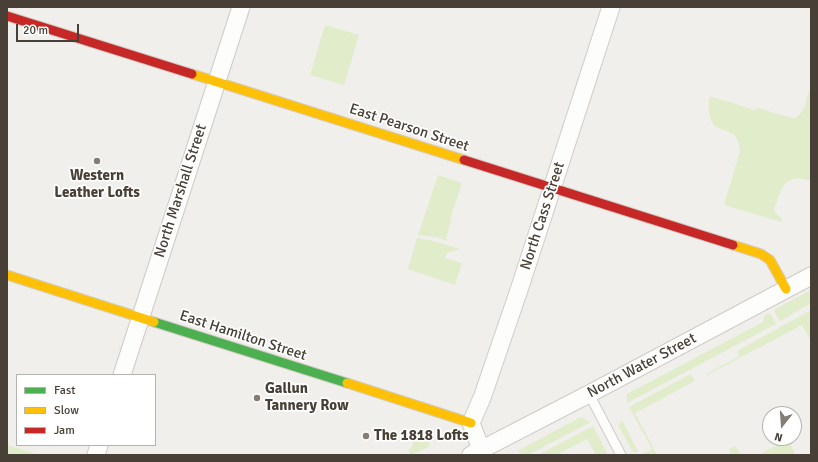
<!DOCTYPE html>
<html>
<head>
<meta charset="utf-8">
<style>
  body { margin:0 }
  #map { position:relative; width:818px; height:462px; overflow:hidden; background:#f1efeb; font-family:Signika,sans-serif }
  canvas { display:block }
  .frame { position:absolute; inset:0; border:8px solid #484036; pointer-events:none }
  .legend { position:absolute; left:16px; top:374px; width:140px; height:72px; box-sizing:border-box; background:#fff; border:1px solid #b6b3af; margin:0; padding:5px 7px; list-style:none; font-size:12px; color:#484036 }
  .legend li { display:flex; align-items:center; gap:8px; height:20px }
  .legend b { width:20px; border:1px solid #b6b3af }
  .north { position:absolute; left:762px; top:406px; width:40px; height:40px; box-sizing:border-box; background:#fff; border:1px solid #b6b3af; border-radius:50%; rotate:197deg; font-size:11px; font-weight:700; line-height:16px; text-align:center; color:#484036 }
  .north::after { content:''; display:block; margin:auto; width:14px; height:18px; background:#837d75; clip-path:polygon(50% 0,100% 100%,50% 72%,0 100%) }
  .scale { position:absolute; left:16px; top:24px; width:63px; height:18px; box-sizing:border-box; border:2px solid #484036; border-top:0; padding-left:5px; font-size:12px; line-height:14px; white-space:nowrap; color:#484036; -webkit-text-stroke:3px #fff; paint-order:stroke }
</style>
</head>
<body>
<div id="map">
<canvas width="818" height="462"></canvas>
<div class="frame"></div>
<ul class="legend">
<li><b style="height:5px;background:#4caf50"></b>Fast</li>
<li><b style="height:5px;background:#ffc107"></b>Slow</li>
<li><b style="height:5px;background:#c62828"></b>Jam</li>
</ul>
<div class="north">N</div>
<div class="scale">20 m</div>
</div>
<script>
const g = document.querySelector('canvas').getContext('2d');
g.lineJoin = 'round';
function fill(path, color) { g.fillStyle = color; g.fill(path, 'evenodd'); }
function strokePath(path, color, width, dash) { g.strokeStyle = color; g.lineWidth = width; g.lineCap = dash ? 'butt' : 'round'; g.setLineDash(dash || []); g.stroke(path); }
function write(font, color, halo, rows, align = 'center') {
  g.font = font + ' Signika,sans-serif'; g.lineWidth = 3.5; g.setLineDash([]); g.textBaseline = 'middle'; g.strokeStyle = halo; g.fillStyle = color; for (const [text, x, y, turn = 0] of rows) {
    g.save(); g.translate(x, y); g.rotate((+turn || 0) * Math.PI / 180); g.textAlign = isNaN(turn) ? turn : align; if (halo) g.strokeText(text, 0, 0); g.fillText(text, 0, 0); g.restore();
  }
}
fill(new Path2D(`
  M325 25 359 35 344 85 310 75Z
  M810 90H811V181C783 172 782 188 774 210L782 220 781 222 724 205 740 151C737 127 729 135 715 126 709 122 707 102 710 96L754 110 758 108 792 118H796C809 106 803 103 810 90Z
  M438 175 462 183 450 220 451 221 446 239 448 240 447 241 437 237 418 235Z
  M417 238 434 241 460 249 447 253 445 257 447 259 462 263 455 285 408 269Z
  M811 290V303L780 321 775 313V309Z
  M811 310V341L802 325 707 375 706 374 738 357 739 355 737 351Z
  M768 313 771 314 776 324 627 403V394L763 322 765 315Z
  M691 374 695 381 635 413 657 455H640L652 449 629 407Z
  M581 417 591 422 528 455H520L519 450Z
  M622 421 623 422 638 452H633L619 427V424Z
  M593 426 608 455H596L587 439 556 455H538Z
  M403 429 430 437 429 447 411 455 408 451C418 442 411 436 401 434Z
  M775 438H787L796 455H764L762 453 778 444Z
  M7 445 39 455H7Z
  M735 446 741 455H732L729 449Z`), '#e1ecca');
const lane = new Path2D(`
  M589 394 621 455`);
const street = new Path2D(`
  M122 375 241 7
  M481 449 471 423 482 398 519 290 611 7
  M96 455 99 445
  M471 455 589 394 811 276`);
const fast = new Path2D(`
  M154 322 347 383`);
const slow = new Path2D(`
  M192 74 464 160
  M733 245 761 254 770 260 786 289
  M7 275 154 322
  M347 383 471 423`);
const jam = new Path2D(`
  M7 16 192 74
  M464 160 733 245`);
strokePath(lane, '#cecbc7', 11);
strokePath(street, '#cecbc7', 19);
strokePath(fast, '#d2cdc3', 11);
strokePath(slow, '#d2cdc3', 11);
strokePath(jam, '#d2cdc3', 11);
strokePath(lane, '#fdfdfc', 9);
strokePath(street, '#fdfdfc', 17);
strokePath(fast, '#4caf50', 9);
strokePath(slow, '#ffc107', 9);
strokePath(jam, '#c62828', 9);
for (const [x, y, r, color] of [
  [97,161,4,"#837d75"],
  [257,398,4,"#837d75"],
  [366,436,4,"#837d75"]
]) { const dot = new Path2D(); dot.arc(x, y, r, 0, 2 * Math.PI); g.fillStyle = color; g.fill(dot); strokePath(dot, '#fff', 1.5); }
write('15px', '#484036', '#fff', [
  ["East Pearson Street",409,128,18],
  ["North Marshall Street",181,191,-72],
  ["North Cass Street",543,216,-72],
  ["East Hamilton Street",243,336,18],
  ["North Water Street",642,366,-28]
]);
write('bold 15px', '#484036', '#fff', [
  ["Western",97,176,"center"],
  ["Leather Lofts",97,193,"center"],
  ["Gallun",265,389],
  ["Tannery Row",265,406],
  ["The 1818 Lofts",374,436]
], 'left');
</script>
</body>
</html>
